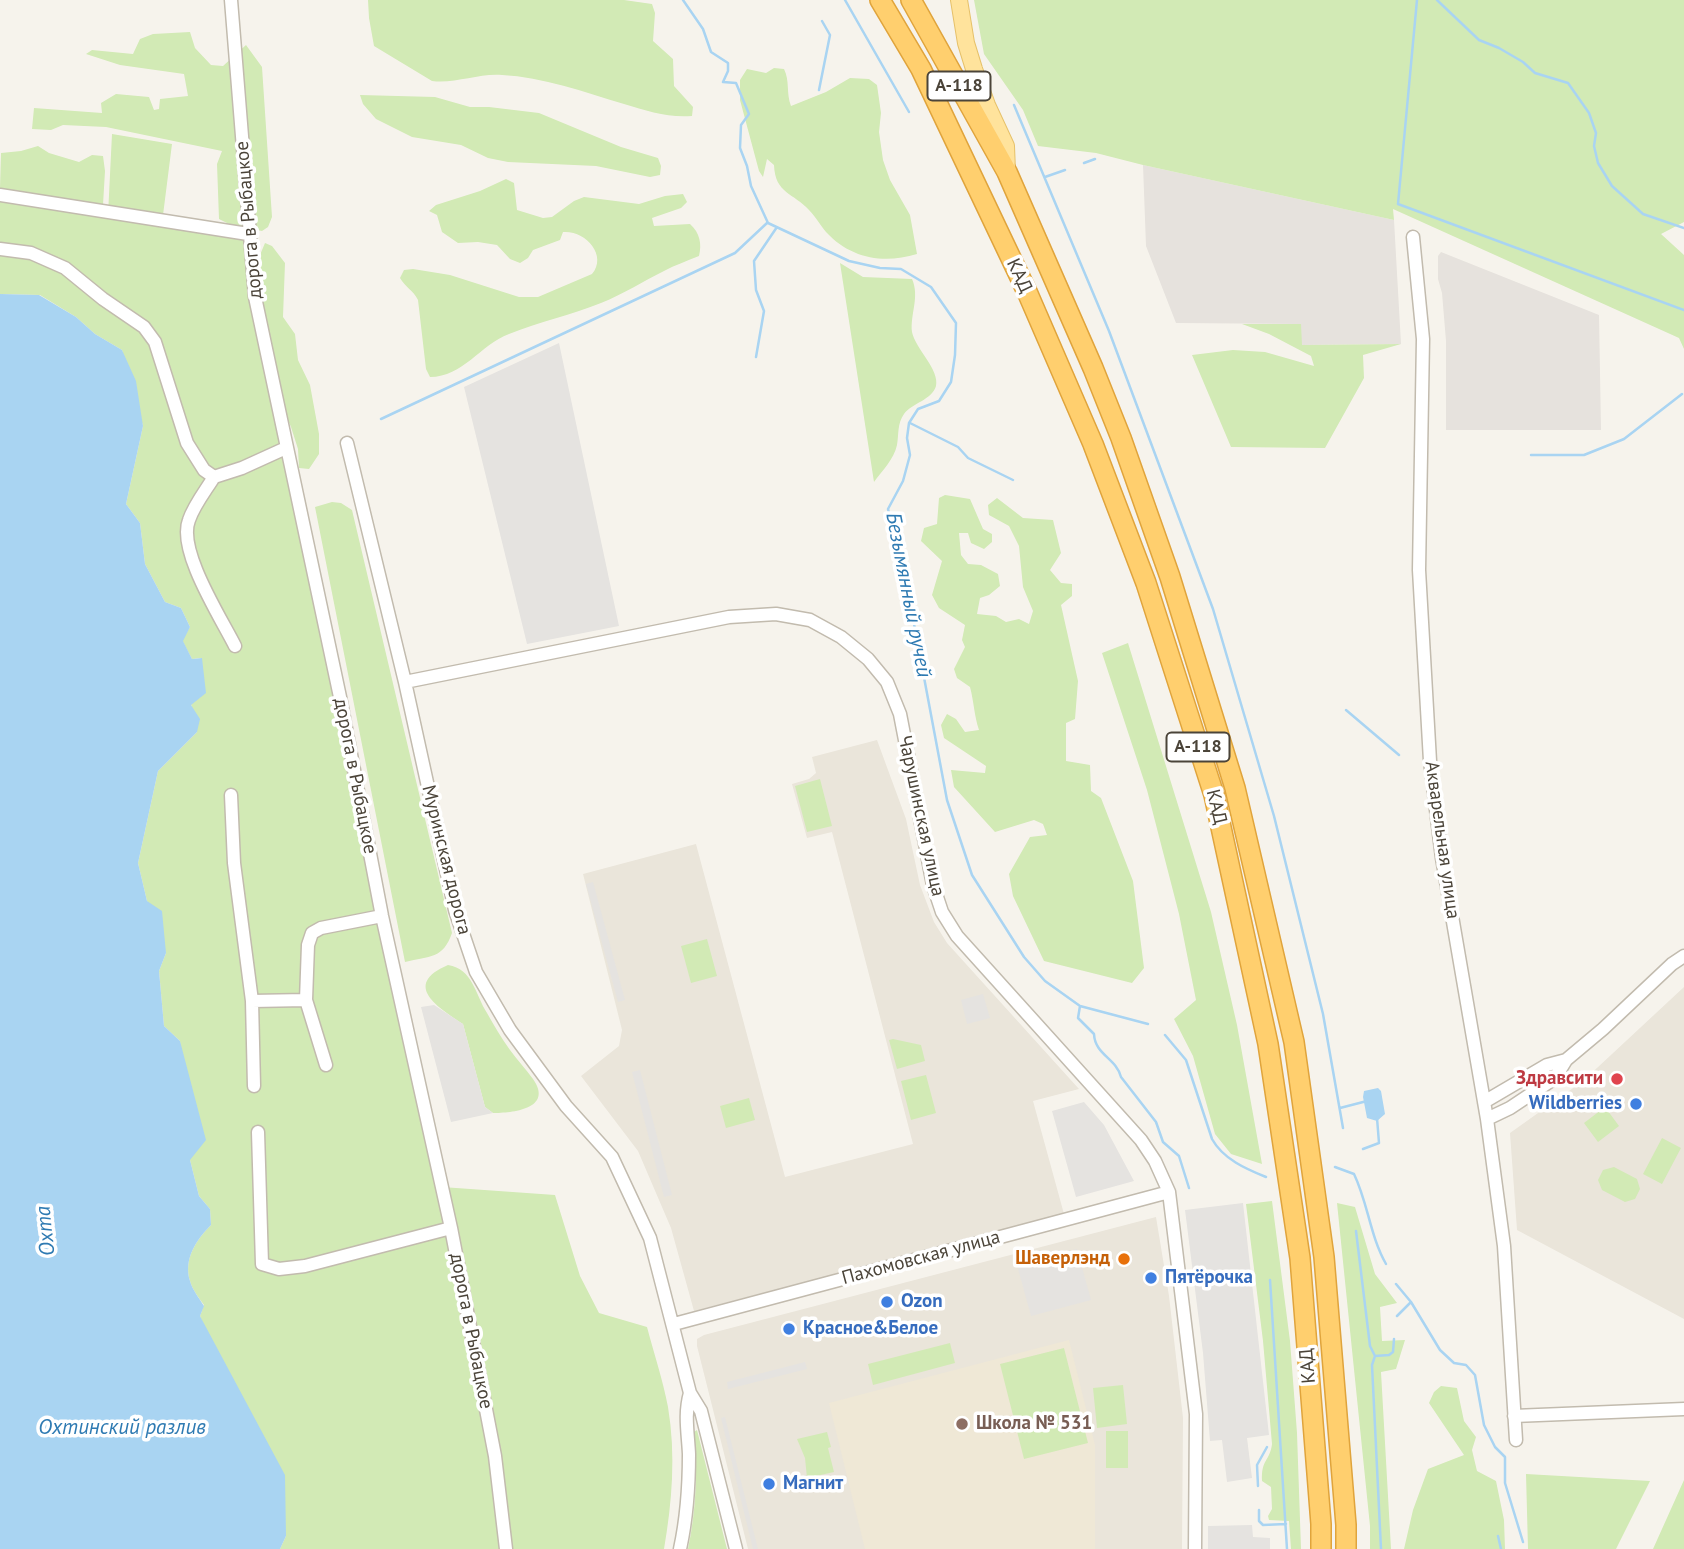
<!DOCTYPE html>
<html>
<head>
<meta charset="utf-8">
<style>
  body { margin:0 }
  canvas { display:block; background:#f6f3ec }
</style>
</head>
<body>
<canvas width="1684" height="1549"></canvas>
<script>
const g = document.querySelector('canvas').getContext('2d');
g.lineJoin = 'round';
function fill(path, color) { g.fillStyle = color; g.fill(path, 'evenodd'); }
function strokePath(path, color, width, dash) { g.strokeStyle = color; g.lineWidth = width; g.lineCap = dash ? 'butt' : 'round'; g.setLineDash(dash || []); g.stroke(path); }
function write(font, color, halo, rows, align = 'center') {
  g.font = font + ' "PT Sans",sans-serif'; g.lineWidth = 7; g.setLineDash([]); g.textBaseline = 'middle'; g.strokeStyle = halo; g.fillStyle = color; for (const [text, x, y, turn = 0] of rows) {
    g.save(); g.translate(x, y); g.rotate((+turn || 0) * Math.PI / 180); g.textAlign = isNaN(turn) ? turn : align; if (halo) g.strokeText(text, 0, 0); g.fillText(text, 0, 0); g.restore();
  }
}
fill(new Path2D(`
  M877 740 906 819 920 885 934 922 947 943 1079 1089 1033 1101 1064 1214 694 1311 671 1228 638 1151 581 1076 619 1046 622 1030 583 874 696 844 785 1177 913 1144 832 832 807 838 792 784 809 779 816 773 812 757Z
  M1684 987V1319L1517 1230 1510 1133 1583 1081Z
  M1156 1217 1169 1296 1183 1418 1182 1549H748L697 1346V1339L704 1335Z`), '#eae5da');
fill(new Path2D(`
  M1143 165 1394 220 1401 344 1301 345V324L1176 323 1146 246Z
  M1441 252 1599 315 1601 430H1446V341L1442 293 1438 279V256Z`), '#e6e2dd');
fill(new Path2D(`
  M1069 1340 1095 1445V1549H865L829 1403Z`), '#efe8d6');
fill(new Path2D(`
  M368 0H624L652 4 655 13 653 41 673 59 674 86 693 107 692 116C668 118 647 111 624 104 584 92 543 77 502 75 479 73 455 84 432 81L374 46 369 18Z
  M974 0H1684V222L1661 234 1684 255V349L1679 338 1393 209 1394 220 1143 165 1096 153 1038 146 1023 110 984 54Z
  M190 32 195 48 211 65 223 66 246 45 262 67 272 217 268 227 262 231 231 225 219 219 217 164 222 151 106 127 63 125 51 130 32 129 34 108 102 113 101 103 116 94 149 97 154 110 159 109 160 99 188 96 184 74 120 65 86 54 92 50 133 54 140 39 153 34Z
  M774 68 784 69C790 81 786 93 791 106L826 92 850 78 869 79 877 85 881 113 879 132 883 160 890 180 910 215 917 254C884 264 851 259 826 232 820 225 816 217 809 210 794 193 775 194 774 165L767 159 763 177 759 171 740 100V80L747 69 766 73Z
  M360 95 435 97 470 107H489L539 113 621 147 658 158 661 166 660 175 650 177 596 166 508 162 488 158 461 145 412 137 376 119 363 104Z
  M112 134 172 144 162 223 246 238 442 1187 555 1195 580 1276 599 1313 647 1327C654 1354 663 1380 668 1407 676 1455 672 1502 664 1549H280L286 1536 200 1316 204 1305C199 1298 192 1289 190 1281 183 1259 197 1239 211 1225L210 1209 199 1196 190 1160 180 1041 164 1026 159 971 166 953 147 901 138 863 158 771 197 732 191 704 201 658 192 659 182 640 190 627 181 608 165 602 145 564 140 523 126 504 143 426 122 350 95 334 76 317 40 295 0 294V194L108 215Z
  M38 146 49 153 79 162 92 155 103 156 105 171 103 205 0 188 1 153 21 151Z
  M506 179 514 183 517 210 543 218 552 217 574 201 584 197 639 204 665 196 683 194 687 202 681 208 652 218 654 226 690 224C700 233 702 244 699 256 687 261 675 265 664 271 643 281 624 294 601 303 571 315 539 322 509 334 480 345 463 377 430 377L426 369 418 300C413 290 405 287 400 278L404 270 413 269 450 275 519 297H538L592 274C608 255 585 230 563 232L560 240 533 250 528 258 520 263 510 259 497 245 478 242 458 243 442 232 437 215 429 211 436 205 480 191Z
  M265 243 272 246 285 263 283 317 295 334 298 360 310 385 319 434V454L309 469 299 468 298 449 291 427 282 407 258 296 257 262Z
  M840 263 863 277 912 279C920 297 910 314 912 332 915 348 940 370 936 386 932 400 912 403 904 414 897 424 899 434 897 445 894 459 882 471 874 482Z
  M1242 324H1301L1302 345 1401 344 1363 355 1364 378 1325 448 1231 447 1192 355 1233 350 1265 352 1314 366 1311 356 1269 334Z
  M945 495 970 499 983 529 992 534V542L984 549 971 543 968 533H959L961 555 968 564 981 565 998 574 1000 586 989 595 980 598 977 614 996 616 1006 622 1019 619 1029 624 1033 611 1023 587 1019 546 1009 526 989 515 988 505 997 498 1023 518 1053 520 1061 553 1050 570 1061 583 1072 584V596L1061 605 1078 681 1075 719 1066 723V761L1090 765 1091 791 1101 798 1133 881 1144 968 1132 983 1044 961 1013 896 1009 874 1030 837 1047 835 1043 824 1034 820 995 832 954 787 951 770 985 773 986 766 944 738 941 725 947 714 956 719 965 732 979 730C974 715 974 702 970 687L957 678 954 669 965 647 962 640 965 625 939 608 932 595 942 561 921 541 924 528 937 524 939 498Z
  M332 502 341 503 352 510 452 933C443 959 430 956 405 962L315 507Z
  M1128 643 1211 912 1237 1025 1262 1164 1231 1154 1215 1134 1193 1056 1174 1019 1196 1000 1179 914 1147 790 1102 653Z
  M820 779 832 826 807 832 795 786Z
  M707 939 717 976 691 983 681 946Z
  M448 965C473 969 475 994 487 1013 494 1025 501 1038 510 1050 517 1060 526 1069 533 1079 554 1109 512 1113 493 1113L485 1107 463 1024C439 1008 401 985 448 965Z
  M893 1039 921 1045 925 1061 897 1069 889 1040Z
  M926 1075 936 1113 911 1120 901 1081Z
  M749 1098 755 1120 726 1128 720 1106Z
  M1605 1107 1619 1126 1598 1142 1584 1123Z
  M1662 1138 1681 1148 1662 1184 1643 1174Z
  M1614 1167 1637 1179 1640 1189 1635 1199 1625 1202 1602 1190 1598 1180 1603 1170Z
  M1272 1201 1290 1341 1297 1433 1301 1549H1291L1289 1521 1269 1520 1268 1516 1272 1509 1271 1487 1262 1481C1261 1459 1270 1461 1272 1444L1263 1341 1246 1204Z
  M1337 1203 1355 1207 1375 1274 1397 1303 1380 1307 1382 1341 1405 1340 1396 1369 1381 1372 1391 1549H1370V1526Z
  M950 1343 955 1363 873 1385 868 1364Z
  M1064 1348 1088 1443 1024 1459 1000 1364Z
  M1123 1385 1127 1424 1097 1428 1093 1388Z
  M1441 1386 1457 1388 1464 1421 1476 1437 1472 1450 1477 1471 1496 1481 1504 1520 1505 1549H1404L1413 1510 1428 1469 1464 1455 1429 1403 1434 1392Z
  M697 1430 727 1549H688C696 1510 698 1471 694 1432Z
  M1106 1431H1128V1468H1106Z
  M827 1432 831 1447 828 1448 834 1472 807 1478 805 1458 797 1439Z
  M1526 1474 1650 1481 1616 1549H1528Z
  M1684 1480V1549H1653Z`), '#d2eab5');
fill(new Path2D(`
  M559 343 619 626 527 644 464 387Z
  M593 882 625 1000 618 1002 586 884Z
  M983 994 990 1018 967 1024 961 1000Z
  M434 1005 463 1024 485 1107 493 1113 451 1122 421 1007Z
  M640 1070 672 1195 664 1197 632 1072Z
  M1084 1102 1104 1125 1134 1181 1076 1197 1052 1111Z
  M1243 1203 1269 1435 1247 1438 1252 1478 1227 1482 1222 1440 1210 1441 1203 1353 1185 1210Z
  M1077 1249 1091 1300 1031 1316 1017 1265Z
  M805 1362 807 1369 728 1389 727 1382Z
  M725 1417 758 1549H753L721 1418Z
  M1252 1525 1253 1537 1270 1538V1549H1208V1526Z`), '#e5e3e0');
fill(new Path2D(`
  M0 294 39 295 76 317 95 334 122 350 136 381 143 426 126 504 140 523 145 564 165 602 181 608 190 627 183 641 192 659 202 658 206 693 191 705 200 719 197 732 158 771 138 863 147 901 162 911 166 953 159 971 164 1026 180 1041 206 1140 190 1160 199 1196 210 1209 211 1225C197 1239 183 1259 190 1281 192 1289 199 1298 204 1306L200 1316 285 1475 286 1536 280 1549H0Z
  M1378 1088 1381 1091 1385 1114 1377 1121 1367 1118 1363 1097 1364 1091Z`), '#a9d4f2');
strokePath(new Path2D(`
  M683 0 703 29 711 52 728 63V71L723 82 736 83 749 114 741 125 740 148 747 166 751 186 768 223 849 261 880 268 901 269 931 287 956 323 955 355 951 382 939 401 918 409 909 423 907 438 910 455 903 481 888 509 908 592 947 800 972 875 1024 957 1045 981 1080 1006 1148 1024
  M845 0 909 112
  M1417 0 1398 204 1684 310
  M1437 0 1479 40 1499 48 1523 62 1535 73 1568 83 1589 113 1596 133 1594 146 1598 163 1612 186 1643 214 1684 228
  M819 90 830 35 822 21
  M1014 105 1109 331 1213 609 1274 816 1323 1014 1343 1128
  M1084 163 1095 159
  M1045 177 1065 170
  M756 357 764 311 756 290 754 261 777 227
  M381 419 735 253 767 223
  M910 423 958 447 968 458 1013 480
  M1531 455H1584L1624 439 1682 394
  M1346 710 1399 755
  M1080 1006 1078 1018 1094 1034C1095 1055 1116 1058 1121 1077L1156 1122 1163 1142 1179 1156 1189 1188
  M1165 1035 1186 1060 1212 1139C1223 1159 1246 1169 1266 1177
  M1340 1108 1367 1101
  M1363 1149 1379 1143 1377 1118
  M1335 1167 1354 1174C1368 1203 1370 1236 1386 1264
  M1356 1231 1370 1346 1375 1356 1372 1365 1381 1549
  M1270 1280 1287 1549
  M1396 1284 1411 1302 1440 1350 1454 1363 1466 1365 1475 1375 1484 1425 1495 1447 1505 1457V1483L1523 1542
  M1397 1316 1411 1302
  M1375 1356 1389 1355 1393 1352 1394 1339
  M1258 1486 1257 1465 1267 1447
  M1259 1510V1521L1263 1525 1286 1524
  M1498 1536 1501 1549`), '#a9d4f2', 2.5);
const minor = new Path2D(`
  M231 0 255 297 340 697 382 916 451 1228 495 1456 506 1549
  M0 195 248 234
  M1413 237 1423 339 1419 570 1430 761 1442 858 1487 1119 1504 1246 1516 1440
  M0 249 31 253 65 268 103 299 144 327 155 342 187 443 204 470 214 477C206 490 194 505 189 520 177 550 221 618 235 646
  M347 443 405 682 455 910 476 972 510 1030 566 1106 612 1157 650 1238 690 1393 701 1411 736 1549
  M214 477 242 468 286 448
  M405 682 729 617 776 614 810 620 841 637 868 659 887 682 900 714 933 885 942 912 957 936 1141 1140 1155 1161 1169 1192 1196 1414 1195 1549
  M231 795 234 863 252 1001 254 1086
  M252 1001 306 1000
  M326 1065 306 1000 308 945 312 933 321 928 382 916
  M1484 1102 1547 1065 1566 1060
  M1487 1119 1510 1108 1555 1078 1566 1060 1603 1029 1672 964 1684 956
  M258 1132 262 1264 279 1269 305 1266 451 1228
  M674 1324 1169 1192
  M1514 1416 1684 1409
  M680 1549C687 1517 689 1487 689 1454 688 1433 684 1414 690 1393`);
const major = new Path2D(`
  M959 0 966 43 974 69 987 105 1006 146 1007 171`);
const highway = new Path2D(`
  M880 0 921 69 1028 294 1093 444 1146 583 1214 795 1268 1044 1300 1258 1321 1524V1549
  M911 0 1007 172 1093 368 1121 438 1170 577 1235 788 1294 1042 1324 1257 1346 1525V1549`);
strokePath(minor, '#c2bbae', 15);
strokePath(major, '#e6c16a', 18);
strokePath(highway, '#e0a43c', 22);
strokePath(minor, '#fff', 12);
strokePath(major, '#ffe39c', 16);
strokePath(highway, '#ffcf6e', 19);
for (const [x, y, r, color] of [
  [1617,1079,7,"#e0444e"],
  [1636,1104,7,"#3f7fe0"],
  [1124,1259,7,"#e8710a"],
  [1151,1278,7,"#3f7fe0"],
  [887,1302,7,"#3f7fe0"],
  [789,1329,7,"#3f7fe0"],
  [962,1424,7,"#8d6e63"],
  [769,1484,7,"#3f7fe0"]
]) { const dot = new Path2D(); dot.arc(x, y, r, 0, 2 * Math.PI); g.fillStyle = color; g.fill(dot); strokePath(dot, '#fff', 2.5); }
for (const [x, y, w] of [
  [959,86,63],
  [1198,747,63]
]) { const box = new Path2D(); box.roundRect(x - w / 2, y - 14.5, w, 29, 5); g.fillStyle = '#fff'; g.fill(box); strokePath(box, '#4b4439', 2); }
write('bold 18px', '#4b4439', null, [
  ["А-118",959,86],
  ["А-118",1198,747]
]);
write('19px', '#4b4439', '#fff', [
  ["дорога в Рыбацкое",249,220,-95],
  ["КАД",1019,276,65],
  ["дорога в Рыбацкое",355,776,79],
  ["КАД",1216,807,76],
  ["Чарушинская улица",921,816,78],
  ["Акварельная улица",1442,840,82],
  ["Муринская дорога",446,860,76],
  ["Пахомовская улица",921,1258,-15],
  ["дорога в Рыбацкое",471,1331,79],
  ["КАД",1308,1366,-95]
]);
write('bold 19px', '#be3a42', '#fff', [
  ["Здравсити",1603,1079]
], 'right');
write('bold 19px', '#366cbe', '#fff', [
  ["Wildberries",1622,1104,"right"],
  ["Пятёрочка",1165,1278],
  ["Ozon",901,1302],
  ["Красное&Белое",803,1329],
  ["Магнит",783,1484]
], 'left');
write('bold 19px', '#c56008', '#fff', [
  ["Шаверлэнд",1110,1259]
], 'right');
write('bold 19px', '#785e54', '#fff', [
  ["Школа № 531",976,1424]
], 'left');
write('italic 21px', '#2e7ab2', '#fff', [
  ["Безымянный ручей",908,595,79],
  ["Охта",46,1231,-96],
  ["Охтинский разлив",122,1428]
]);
</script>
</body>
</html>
